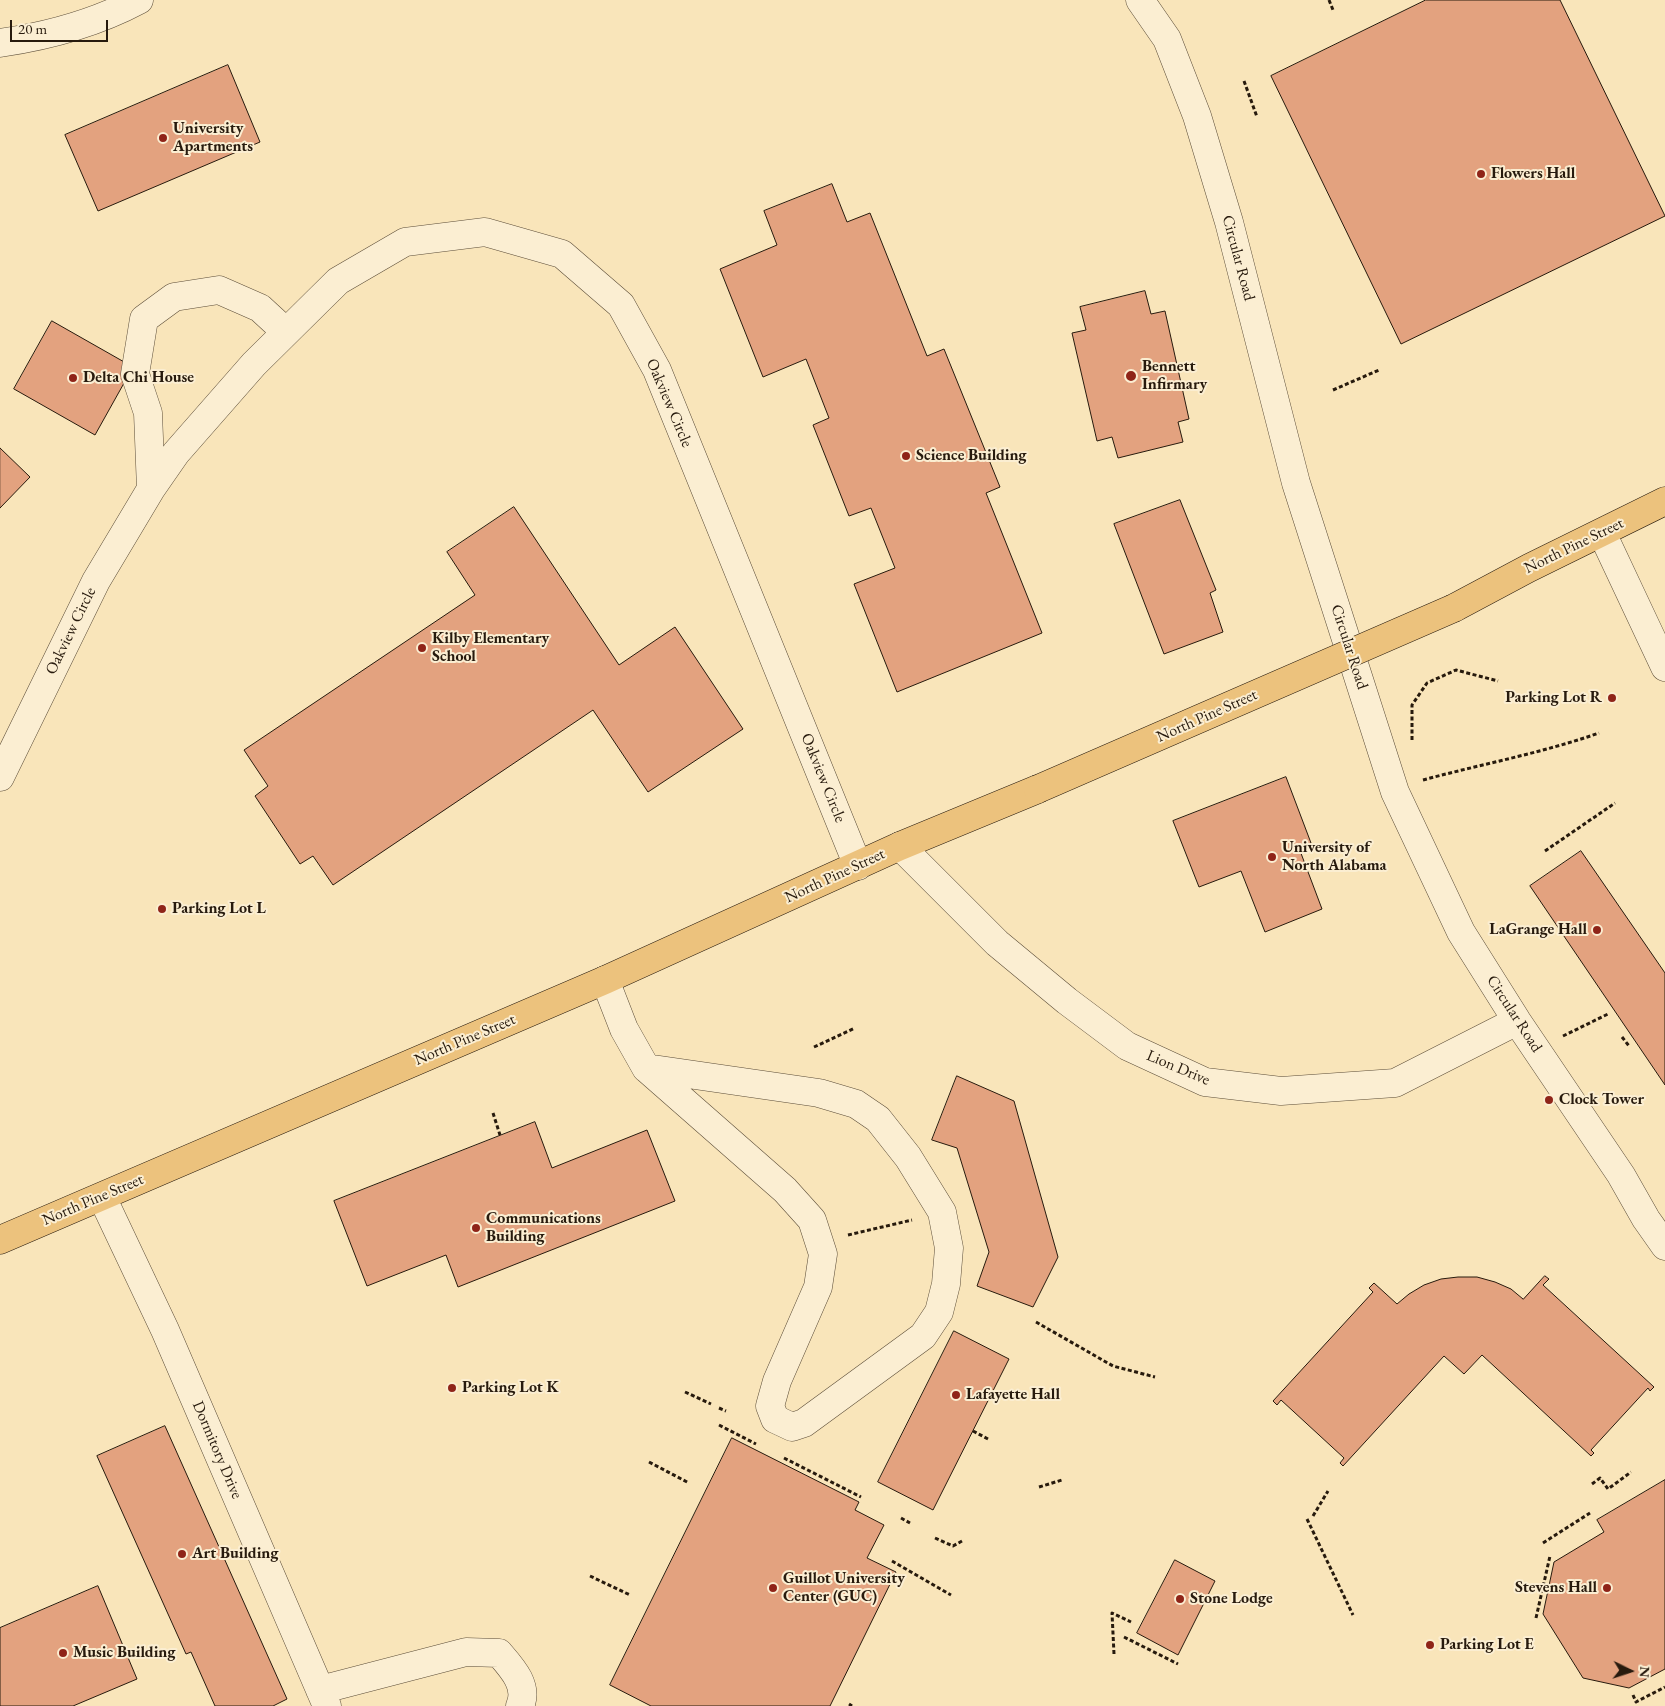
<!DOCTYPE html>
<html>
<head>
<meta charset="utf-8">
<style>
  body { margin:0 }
  #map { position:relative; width:1665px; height:1706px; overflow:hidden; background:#f9e5ba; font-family:"EB Garamond",serif }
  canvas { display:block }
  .north { position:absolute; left:1605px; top:1646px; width:50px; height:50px; -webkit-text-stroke:4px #fbeed2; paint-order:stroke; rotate:94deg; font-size:14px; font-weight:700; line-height:20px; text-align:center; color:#271a0d }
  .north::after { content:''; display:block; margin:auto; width:18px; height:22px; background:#271a0d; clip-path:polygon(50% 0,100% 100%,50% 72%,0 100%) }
  .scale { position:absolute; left:10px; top:20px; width:98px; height:22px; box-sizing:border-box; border:2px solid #271a0d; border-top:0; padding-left:6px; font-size:15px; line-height:18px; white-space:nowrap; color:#271a0d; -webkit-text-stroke:4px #fbeed2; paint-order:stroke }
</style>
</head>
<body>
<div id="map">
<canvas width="1665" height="1706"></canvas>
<div class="north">N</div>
<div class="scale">20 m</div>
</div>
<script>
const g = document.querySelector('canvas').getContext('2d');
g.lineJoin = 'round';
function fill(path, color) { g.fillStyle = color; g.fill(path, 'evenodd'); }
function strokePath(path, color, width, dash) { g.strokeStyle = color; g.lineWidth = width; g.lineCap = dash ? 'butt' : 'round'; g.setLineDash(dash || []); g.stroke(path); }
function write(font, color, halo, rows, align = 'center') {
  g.font = font + ' "EB Garamond",serif'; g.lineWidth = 4; g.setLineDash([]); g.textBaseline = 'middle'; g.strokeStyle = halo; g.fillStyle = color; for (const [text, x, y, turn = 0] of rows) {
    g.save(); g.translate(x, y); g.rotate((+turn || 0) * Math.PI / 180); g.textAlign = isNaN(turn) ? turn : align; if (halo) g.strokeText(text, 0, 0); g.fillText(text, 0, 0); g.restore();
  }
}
const building = new Path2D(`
  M1426 0H1560L1665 216 1401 344 1271 76Z
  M228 65 260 142 98 211 65 135Z
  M832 184 847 222 870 213 927 356 944 349 1000 487 986 493 1042 633 897 692 854 584 895 568 871 508 849 516 813 425 829 418 806 359 763 377 720 269 777 245 764 211Z
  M1145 291 1151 314 1165 311 1189 419 1178 422 1183 442 1118 458 1112 437 1097 441 1072 333 1086 330 1080 307Z
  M52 321 133 367 95 435 14 389Z
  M0 448 30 477 0 508Z
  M1180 500 1216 590 1210 593 1223 632 1164 654 1114 524Z
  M514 507 619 665 675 627 743 729 648 792 593 710 333 885 313 856 300 864 255 796 268 786 244 750 475 595 447 552Z
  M1286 777 1311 843 1299 848 1322 909 1265 932 1241 871 1199 887 1173 821Z
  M1581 851 1665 973V1085L1530 886Z
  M957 1076 1014 1101 1058 1257 1033 1307 977 1286 989 1252 957 1148 932 1140Z
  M535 1122 552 1168 647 1130 675 1201 458 1287 446 1255 367 1286 334 1201Z
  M1545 1276 1549 1279 1543 1285 1654 1387 1650 1391 1648 1388 1591 1450 1594 1453 1591 1456 1482 1355 1464 1374 1444 1356 1343 1466 1340 1463 1344 1458 1281 1400 1277 1405 1273 1401 1373 1292 1369 1288 1374 1283 1397 1304 1409 1294 1424 1285 1441 1279 1458 1277H1477L1495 1282 1511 1289 1523 1299Z
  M954 1331 1009 1359 933 1510 878 1482Z
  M165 1426 287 1699 273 1706H215L191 1652 186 1654 97 1456Z
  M732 1438 859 1502 855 1510 884 1525 867 1558 896 1572 830 1706H651L610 1685Z
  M1665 1480V1669L1629 1688 1583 1678 1543 1614 1554 1562 1604 1532 1597 1520Z
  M1175 1560 1215 1581 1178 1655 1137 1633Z
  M98 1586 137 1679 73 1706H0V1628Z`);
fill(building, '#e3a27f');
strokePath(building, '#271a0d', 1);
const minor = new Path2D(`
  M1140 0 1167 39 1197 116 1229 222 1296 483 1395 792 1461 932 1517 1021 1621 1175 1646 1219 1665 1246
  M0 43C48 36 96 23 139 0
  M151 489 148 413 135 374 144 319 174 297 219 290 260 308 286 332
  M1602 533 1665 667
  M0 777 96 581 151 489 176 453 254 364 338 281 405 242 485 232 562 254 621 305 657 370 858 866
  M900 846 997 943 1067 1001 1127 1046 1205 1082 1281 1091 1395 1083 1517 1021
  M605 980 624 1029 646 1068 785 1190 812 1220 823 1254 818 1287 777 1381 770 1406 775 1419 792 1427 804 1423 923 1336 939 1312 946 1284 949 1248 942 1212 908 1157 878 1119 856 1104 819 1093 646 1068
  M102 1197 165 1330 327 1706
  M320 1690 466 1652 499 1653C512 1668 529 1686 520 1706`);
const major = new Path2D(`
  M1454 608 1529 568 1665 501
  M0 1240 605 980 900 846 1038 789`);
strokePath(minor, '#5c4d38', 29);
strokePath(major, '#271a0d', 29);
strokePath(new Path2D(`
  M1329 0 1333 10
  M1244 81 1257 117
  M1333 390 1379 370
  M1412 740V705L1427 683 1456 670 1498 681
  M1423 780C1482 764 1542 753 1599 733
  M1545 851 1615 803
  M1563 1036 1608 1014
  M1622 1037 1629 1046
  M814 1047 855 1028
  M493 1113 500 1135
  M848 1235 912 1220
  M1036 1322 1113 1366 1155 1377
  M685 1392 711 1404
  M719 1408 726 1411
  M719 1425 756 1444
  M973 1431 988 1439
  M784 1458 861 1497
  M649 1462 689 1483
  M1592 1484 1600 1478 1608 1489 1631 1472
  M1039 1487 1062 1480
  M1313 1516 1328 1491
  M901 1518 910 1523
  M1307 1519 1353 1615
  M935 1538 953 1546 962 1541
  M1543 1543 1590 1513
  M892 1561 951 1595
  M590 1576 630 1595
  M1536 1618 1550 1556
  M1124 1637 1178 1664
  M1114 1654 1112 1613 1131 1622
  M1633 1695 1636 1702 1665 1687
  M849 1704 852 1706`), '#271a0d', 3, [4, 2.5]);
strokePath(minor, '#fbeed2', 28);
strokePath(major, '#ecc27d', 28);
const majorBridge = new Path2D(`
  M1038 789 1454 608`);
strokePath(majorBridge, '#271a0d', 29, []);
strokePath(majorBridge, '#ecc27d', 28);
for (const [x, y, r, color] of [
  [163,138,5,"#8f2418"],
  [1481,174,5,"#8f2418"],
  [1131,376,6,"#8f2418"],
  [73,378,5,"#8f2418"],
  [906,456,5,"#8f2418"],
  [422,648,5,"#8f2418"],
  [1612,698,5,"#8f2418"],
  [1272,857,5,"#8f2418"],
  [162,909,5,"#8f2418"],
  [1597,930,5,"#8f2418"],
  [1549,1100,5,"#8f2418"],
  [476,1228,5,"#8f2418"],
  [452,1388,5,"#8f2418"],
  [956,1395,5,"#8f2418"],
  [182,1554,5,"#8f2418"],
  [773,1588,5,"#8f2418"],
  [1607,1588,5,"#8f2418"],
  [1180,1599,5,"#8f2418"],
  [1430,1645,5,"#8f2418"],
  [63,1653,5,"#8f2418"]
]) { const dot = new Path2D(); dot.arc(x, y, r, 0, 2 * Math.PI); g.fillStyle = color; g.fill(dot); strokePath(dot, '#fbeed2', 2); }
write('bold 16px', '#271a0d', '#fbeed2', [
  ["University",173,129],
  ["Apartments",173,147],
  ["Flowers Hall",1491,174],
  ["Bennett",1142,367],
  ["Infirmary",1142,385],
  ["Delta Chi House",83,378],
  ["Science Building",916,456],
  ["Kilby Elementary",432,639],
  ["School",432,657],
  ["Parking Lot R",1602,698,"right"],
  ["University of",1282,848],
  ["North Alabama",1282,866],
  ["Parking Lot L",172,909],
  ["LaGrange Hall",1587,930,"right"],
  ["Clock Tower",1559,1100],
  ["Communications",486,1219],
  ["Building",486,1237],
  ["Parking Lot K",462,1388],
  ["Lafayette Hall",966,1395],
  ["Art Building",192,1554],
  ["Guillot University",783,1579],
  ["Center (GUC)",783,1597],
  ["Stevens Hall",1597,1588,"right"],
  ["Stone Lodge",1190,1599],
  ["Parking Lot E",1440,1645],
  ["Music Building",73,1653]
], 'left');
write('16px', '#271a0d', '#fbeed2', [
  ["Circular Road",1238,258,75],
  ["Oakview Circle",669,403,67],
  ["North Pine Street",1574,546,-26],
  ["Oakview Circle",71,631,-64],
  ["Circular Road",1349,647,72],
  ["North Pine Street",1207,716,-24],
  ["Oakview Circle",823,778,68],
  ["North Pine Street",835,876,-25],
  ["Circular Road",1514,1014,57],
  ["North Pine Street",465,1040,-23],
  ["Lion Drive",1178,1068,23],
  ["North Pine Street",93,1200,-23],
  ["Dormitory Drive",217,1450,67]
]);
</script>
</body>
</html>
